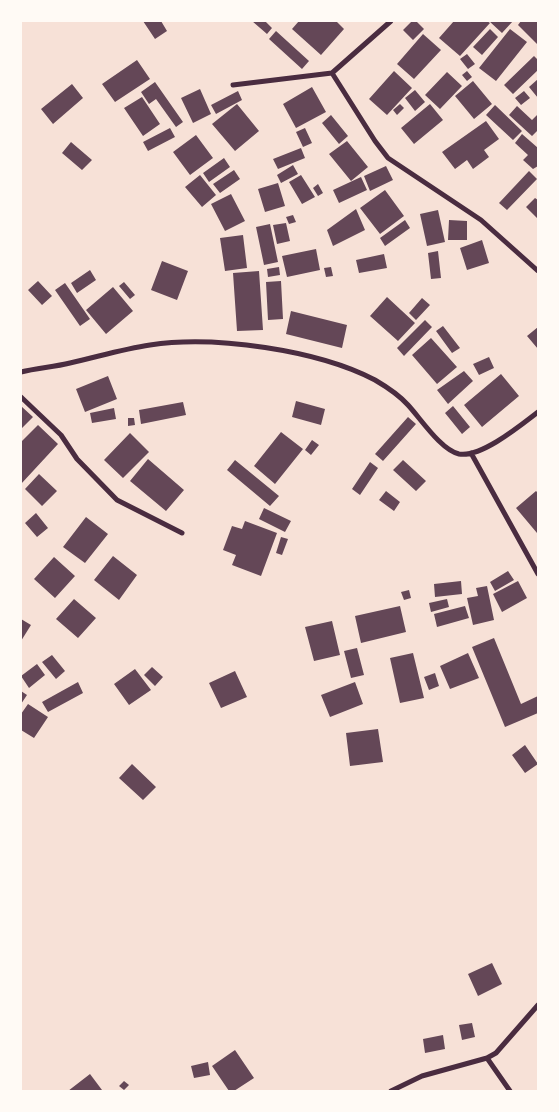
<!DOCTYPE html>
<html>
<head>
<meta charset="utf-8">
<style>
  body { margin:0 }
  #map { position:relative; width:559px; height:1112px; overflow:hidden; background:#f7e1d7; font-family:Lato,sans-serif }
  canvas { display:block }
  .frame { position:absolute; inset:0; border:22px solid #fffaf5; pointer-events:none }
</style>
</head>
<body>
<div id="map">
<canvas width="559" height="1112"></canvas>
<div class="frame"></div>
</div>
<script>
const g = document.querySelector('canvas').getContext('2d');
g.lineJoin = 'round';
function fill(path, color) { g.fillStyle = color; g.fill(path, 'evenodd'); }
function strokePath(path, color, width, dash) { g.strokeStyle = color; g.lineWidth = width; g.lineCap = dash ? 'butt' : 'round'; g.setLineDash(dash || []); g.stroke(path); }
fill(new Path2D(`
  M143 21H161L167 31 155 39Z
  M252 21H265L272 28 267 34Z
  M299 21H336L344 29 321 55 292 29Z
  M412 21H416L424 29 413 40 403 30Z
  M454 21H487L490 23 460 56 439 38Z
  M489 21H513L502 33Z
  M521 21H538V45L518 25Z
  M490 29 498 37 482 55 473 47Z
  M510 29 527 42 496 81 479 68Z
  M276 31 309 61 302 69 269 39Z
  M423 34 441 50 414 79 397 64Z
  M467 54 475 64 468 69 460 59Z
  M534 56 538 60V70L513 94 504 85Z
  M137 60 150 79 115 102 102 84Z
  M394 71 412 88 387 115 369 99Z
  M467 71 472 77 467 81 462 75Z
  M447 72 462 86 440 109 425 95Z
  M538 79V98L529 87Z
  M473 81 492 104 474 119 455 96Z
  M155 82 183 122 176 127 156 99 149 104 141 92Z
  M72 84 83 98 53 124 41 109Z
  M312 87 326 112 296 128 283 104Z
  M200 89 211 114 193 123 181 98Z
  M415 90 425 102 415 111 405 98Z
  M238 91 242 100 216 114 211 105Z
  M524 91 530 98 521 105 515 98Z
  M142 97 160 124 143 136 124 108Z
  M237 104 259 131 235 151 212 124Z
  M400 104 404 108 397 115 393 110Z
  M430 104 443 120 414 144 401 128Z
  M495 105 522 131 513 140 486 115Z
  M517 106 532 120 538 114V130L532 136 509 115Z
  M331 115 348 136 339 144 322 123Z
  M486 121 499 139 484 150 489 157 473 169 467 160 455 169 442 152Z
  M170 128 175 137 148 151 143 142Z
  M305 128 312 143 303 147 296 132Z
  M522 134 538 148V166L533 169 523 160 528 155 515 143Z
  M196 135 213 158 190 175 173 152Z
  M347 141 368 167 351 181 329 154Z
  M71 142 92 160 82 170 62 153Z
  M301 148 305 158 278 169 273 159Z
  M224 158 230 167 209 182 203 173Z
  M293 165 298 174 281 183 277 175Z
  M386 166 393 180 370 191 364 176Z
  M234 170 240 179 220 193 213 184Z
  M529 171 537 179 507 210 499 203Z
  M200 175 216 195 202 207 185 187Z
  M301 175 315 197 302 204 289 182Z
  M361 177 367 190 339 203 333 190Z
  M278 183 285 206 265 212 258 189Z
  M318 184 323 193 318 196 313 188Z
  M385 190 404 216 380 234 360 208Z
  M231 194 245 221 225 231 211 204Z
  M535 198 538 200V219L526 207Z
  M356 209 365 230 333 246 327 230Z
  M438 210 445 242 427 246 420 214Z
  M293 215 296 222 289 224 286 217Z
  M405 220 410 228 385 246 380 238Z
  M449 220 467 221V240H448Z
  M286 223 290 241 277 244 273 225Z
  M270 224 278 262 264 265 256 227Z
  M243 235 247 268 225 271 220 238Z
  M482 240 489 263 467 270 460 248Z
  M316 249 320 270 287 277 282 256Z
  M438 251 441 278 431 279 428 253Z
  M384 254 387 268 359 273 356 260Z
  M162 261 188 271 177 300 151 290Z
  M279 267 280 275 268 277 267 269Z
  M331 267 333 276 326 277 324 268Z
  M90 270 96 280 77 293 71 283Z
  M259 271 263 330 237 331 233 273Z
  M38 281 52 296 42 305 28 290Z
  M281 281 283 319 268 320 266 282Z
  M124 282 135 295 130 299 119 286Z
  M65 283 90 319 80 326 55 290Z
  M113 287 133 311 106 334 86 310Z
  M387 297 415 323 398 341 370 316Z
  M422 298 430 305 416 320 409 313Z
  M291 311 347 325 342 348 286 334Z
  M425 320 432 327 404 356 397 348Z
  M443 326 460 348 452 353 436 331Z
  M538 327V349L527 336Z
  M431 338 457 367 437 384 412 355Z
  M489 357 494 368 479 375 473 364Z
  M464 371 473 381 448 404 437 390Z
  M501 374 519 396 482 427 464 405Z
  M108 376 117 399 85 412 76 389Z
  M296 401 325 409 321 425 292 417Z
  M183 402 186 415 141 424 139 410Z
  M21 406 33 417 21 429Z
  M453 406 470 427 462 434 445 413Z
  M114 408 116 419 92 423 90 413Z
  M408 417 416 424 383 461 375 454Z
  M128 418H134L135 425 128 426Z
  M38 425 58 444 21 484V442Z
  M281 432 303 449 275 484 254 466Z
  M130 433 149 452 123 478 104 460Z
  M312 440 319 445 311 455 305 450Z
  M148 459 184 490 166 511 130 481Z
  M235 460 279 496 270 506 227 470Z
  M403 460 426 481 416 491 393 470Z
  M370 462 378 468 360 495 352 489Z
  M39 474 57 491 42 506 25 489Z
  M386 491 400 502 394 511 379 500Z
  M536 491 538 493 537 533 516 508Z
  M264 508 291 521 285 532 259 519Z
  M36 513 48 528 37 537 25 523Z
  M86 517 108 534 85 563 63 547Z
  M245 521 277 533 261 576 232 565 236 555 223 550 232 526 242 529Z
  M281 537 288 539 282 555 276 553Z
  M113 556 137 575 119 600 94 580Z
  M54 557 75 576 55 598 34 579Z
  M508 571 514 580 495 591 490 582Z
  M461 581 462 594 435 597 434 584Z
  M518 581 527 598 502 612 493 594Z
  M487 586 494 620 473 625 467 598 478 596 476 588Z
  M409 590 411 598 404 600 401 592Z
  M74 599 96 618 78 638 56 619Z
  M447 599 449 607 431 612 429 603Z
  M400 606 406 632 361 643 355 616Z
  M465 606 469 618 437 627 434 614Z
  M21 619 31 625 21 641Z
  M332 621 340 655 314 661 305 627Z
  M494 638 521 704 538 696V713L505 727 472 647Z
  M357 648 364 675 351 678 344 651Z
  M413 653 424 698 400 703 390 658Z
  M468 653 479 678 450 689 440 666Z
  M52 655 65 671 56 679 42 662Z
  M37 664 45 675 29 688 21 676Z
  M152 667 163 677 155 686 144 675Z
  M135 669 151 690 129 705 114 684Z
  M235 671 247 697 221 708 209 683Z
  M435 673 439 686 429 690 424 677Z
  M78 682 83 693 48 712 42 702Z
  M355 682 363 704 330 717 321 695Z
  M21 691 27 695 21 704Z
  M28 704 48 717 34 738 21 730V714Z
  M378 729 383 762 350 766 346 733Z
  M525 745 538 764 525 773 512 755Z
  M132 764 156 787 143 800 119 778Z
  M492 963 502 984 478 996 468 974Z
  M472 1023 475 1037 462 1040 459 1025Z
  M443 1035 445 1049 425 1053 423 1039Z
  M235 1050 254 1078 234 1091H229L212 1066Z
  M208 1062 210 1075 194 1078 191 1066Z
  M90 1074 102 1090 68 1091Z
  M124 1081 129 1085 124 1090 119 1086Z`), '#644757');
strokePath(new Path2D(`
  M391 21 332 73 375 141 388 158 481 220 538 271
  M233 85 332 73
  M21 372C37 368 54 367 70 363 97 357 123 349 150 345 214 335 318 350 375 380 387 387 399 395 408 405 421 419 441 450 459 454 481 458 521 425 538 412
  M21 397 61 435 77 459 117 500 182 533
  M471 453 538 574
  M487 1058 510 1091
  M391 1091 422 1076 487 1058 496 1053 538 1005`), '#4a2c40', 5);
</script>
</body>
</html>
